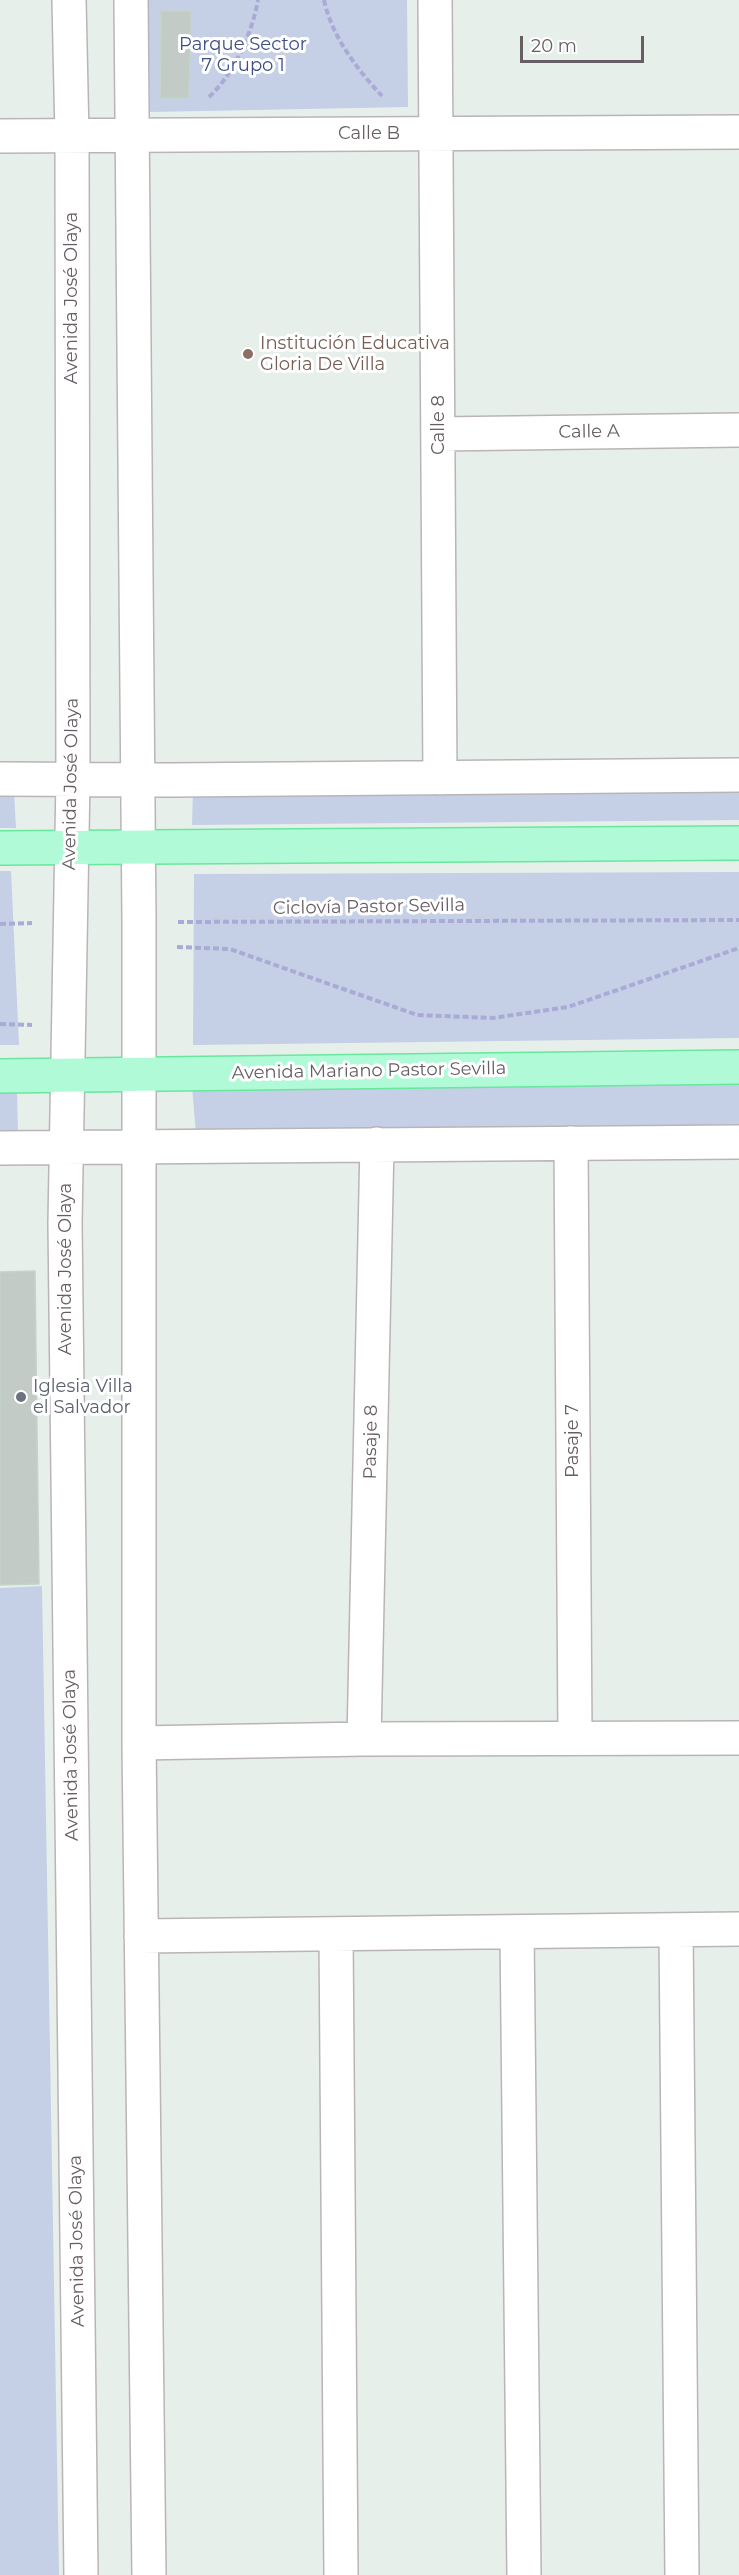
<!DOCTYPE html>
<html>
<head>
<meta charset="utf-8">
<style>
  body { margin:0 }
  #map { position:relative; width:739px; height:2575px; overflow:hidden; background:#e7efeb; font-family:Montserrat,sans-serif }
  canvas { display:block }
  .scale { position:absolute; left:520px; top:36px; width:124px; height:27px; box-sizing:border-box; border:3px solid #665e64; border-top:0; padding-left:8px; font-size:18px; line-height:21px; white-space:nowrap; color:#665e64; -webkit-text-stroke:4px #fff; paint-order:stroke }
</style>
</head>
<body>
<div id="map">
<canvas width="739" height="2575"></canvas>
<div class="scale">20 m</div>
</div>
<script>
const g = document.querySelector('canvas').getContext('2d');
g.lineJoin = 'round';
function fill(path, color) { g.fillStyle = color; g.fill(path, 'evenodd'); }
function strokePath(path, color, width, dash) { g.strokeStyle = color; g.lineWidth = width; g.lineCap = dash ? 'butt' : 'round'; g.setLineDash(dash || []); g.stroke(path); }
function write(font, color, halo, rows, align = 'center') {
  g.font = font + ' Montserrat,sans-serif'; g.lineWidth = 6; g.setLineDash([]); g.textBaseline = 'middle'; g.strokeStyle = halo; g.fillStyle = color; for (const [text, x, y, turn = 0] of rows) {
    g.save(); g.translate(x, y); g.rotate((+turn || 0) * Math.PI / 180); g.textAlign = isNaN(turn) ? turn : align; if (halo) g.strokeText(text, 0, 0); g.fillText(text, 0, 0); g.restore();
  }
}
fill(new Path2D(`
  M148 0H407L408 107 150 112Z
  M739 784V820L192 825 193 788Z
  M0 792H14L16 828H0Z
  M0 871H11L19 1045H0Z
  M739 872V1038L193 1045 194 874Z
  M739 1084V1127L196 1134 192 1086Z
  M0 1090H17L18 1134H0Z
  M42 1586 59 2575H0V1588Z`), '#c5cfe5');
const building = new Path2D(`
  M161 11H191L189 98H160Z
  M35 1271 39 1584 0 1585V1272Z`);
fill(building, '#c3cbc6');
strokePath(building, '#c5d4cb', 1.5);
const minor = new Path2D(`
  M69 0 72 136 73 779 65 1223 81 2575
  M131 0 139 921V1743L149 2575
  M435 0 440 778
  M0 136 739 132
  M439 434 739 430
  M0 779 173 780 739 775
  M571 1143 575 1738
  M0 1148 739 1142
  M364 1739 377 1144
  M139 1743 364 1739 739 1738
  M676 1930 682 2575
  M517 1932 524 2575
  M336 1934 341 2575
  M141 1936 739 1929`);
const major = new Path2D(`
  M0 848 739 843
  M0 1076 739 1067`);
strokePath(minor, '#bab4b8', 36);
strokePath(major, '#67e89d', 36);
strokePath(new Path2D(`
  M324 0C332 37 357 69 382 96
  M209 97C234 74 252 33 258 0
  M178 922 739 920
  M0 924 32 923
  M177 947 230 949 417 1015 493 1018 568 1007 739 948
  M0 1024 32 1025`), '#a9abd6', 4, [6, 3]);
strokePath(minor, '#fff', 33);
strokePath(major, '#b1fad8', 33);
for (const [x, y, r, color] of [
  [248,354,6,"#8d6e63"],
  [21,1397,6,"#6b7280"]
]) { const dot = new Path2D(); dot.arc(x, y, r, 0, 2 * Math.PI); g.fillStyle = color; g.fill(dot); strokePath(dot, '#fff', 2); }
write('18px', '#3d4f86', '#fff', [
  ["Parque Sector",243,45],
  ["7 Grupo 1",243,66]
]);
write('18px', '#665e64', '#fff', [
  ["Calle B",369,134],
  ["Avenida José Olaya",72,298,-90],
  ["Calle 8",439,425,-90],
  ["Calle A",589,432,-1],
  ["Avenida José Olaya",71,784,-89],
  ["Ciclovía Pastor Sevilla",369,907,-1],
  ["Avenida Mariano Pastor Sevilla",369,1071,-1],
  ["Avenida José Olaya",66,1269,-90],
  ["Pasaje 7",573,1441,-90],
  ["Pasaje 8",371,1442,-89],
  ["Avenida José Olaya",71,1755,-91],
  ["Avenida José Olaya",77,2241,-91]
]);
write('18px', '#785e54', '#fff', [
  ["Institución Educativa",260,344],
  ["Gloria De Villa",260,365]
], 'left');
write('18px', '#5b616d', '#fff', [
  ["Iglesia Villa",33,1387],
  ["el Salvador",33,1408]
], 'left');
</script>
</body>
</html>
